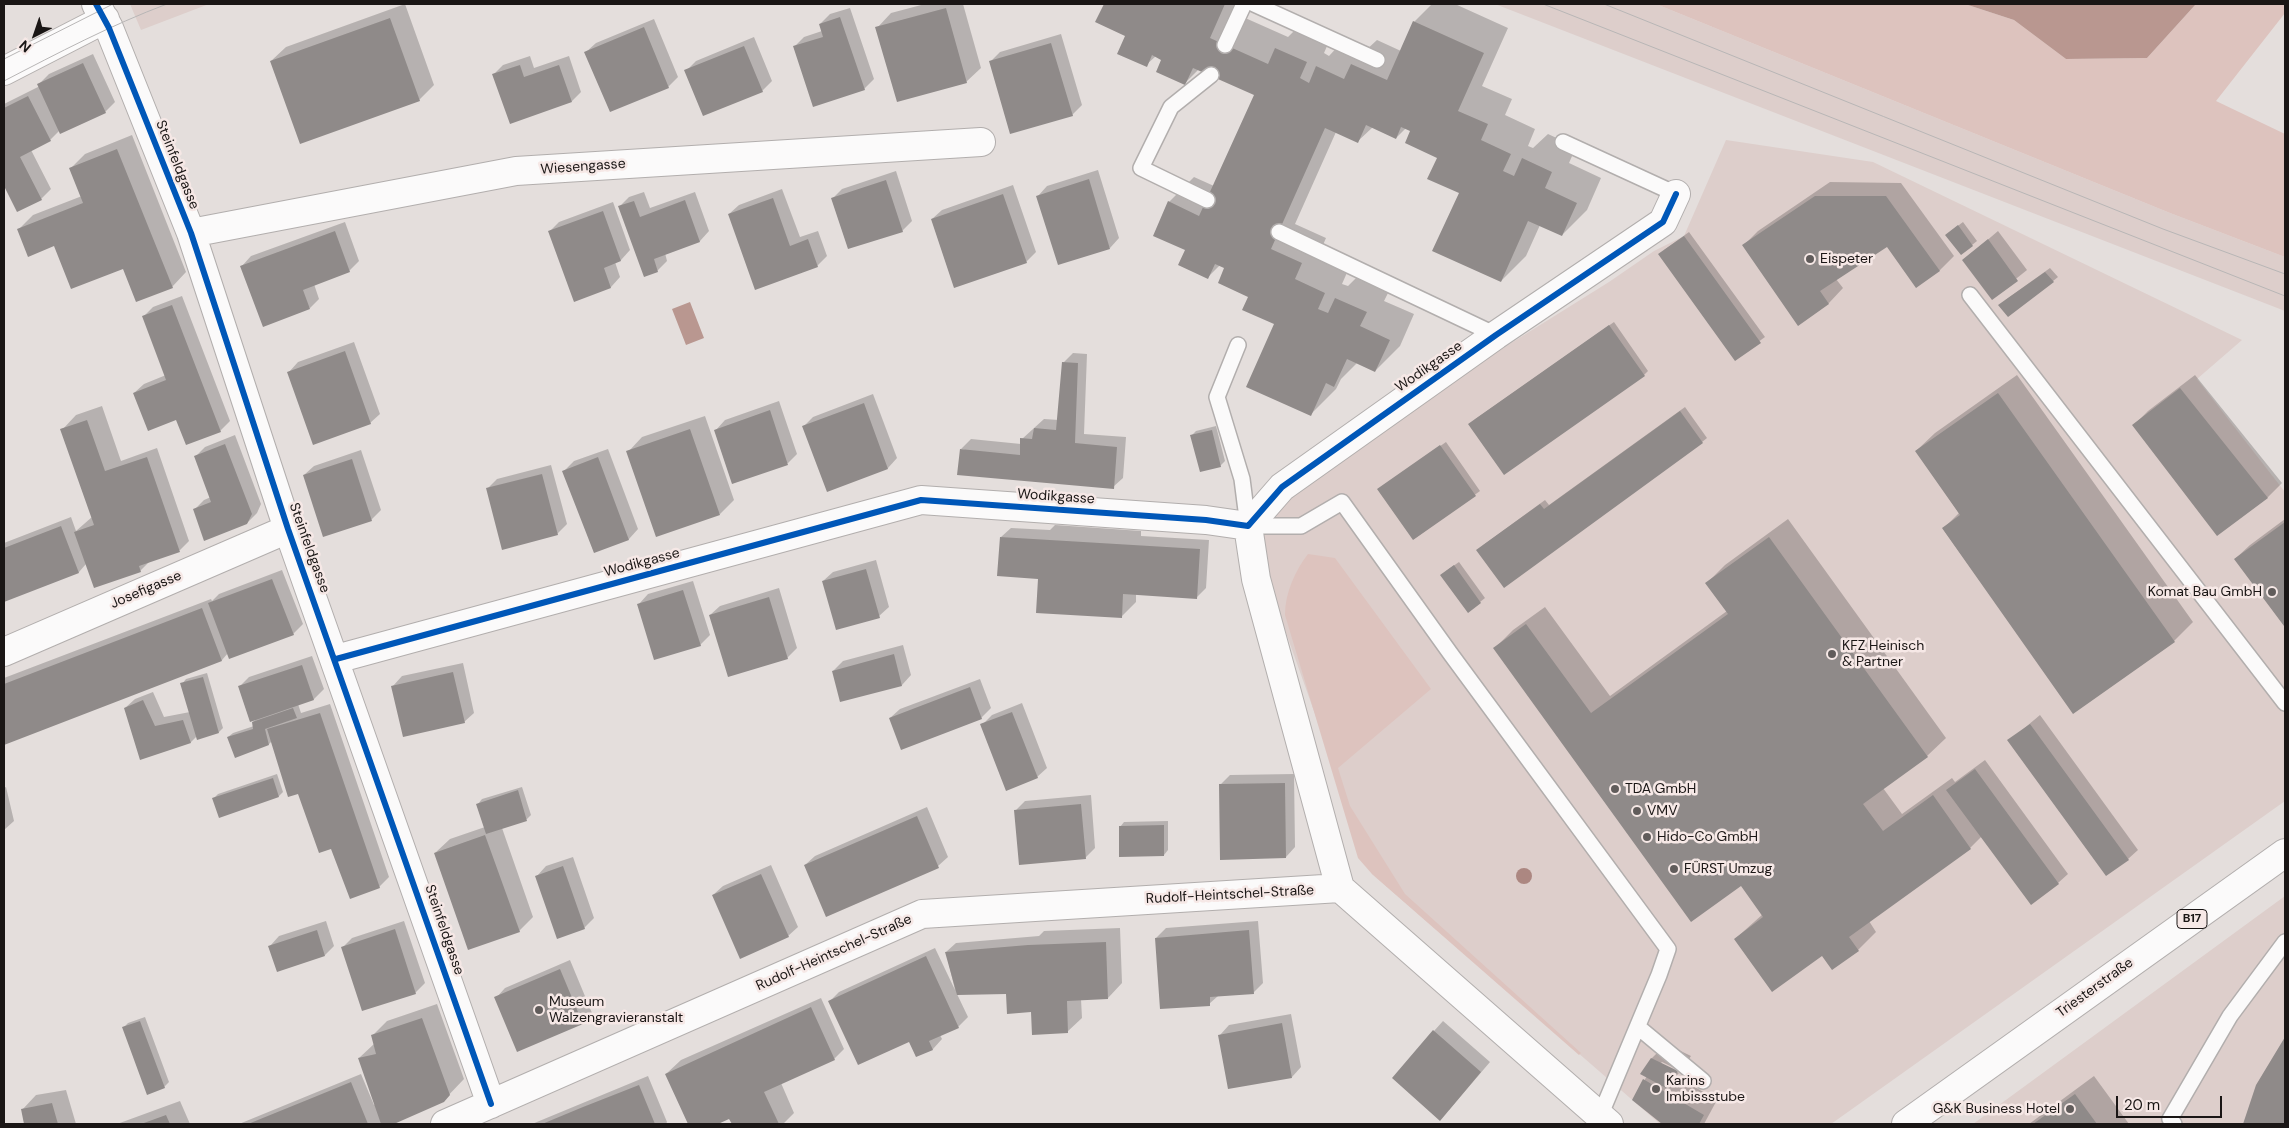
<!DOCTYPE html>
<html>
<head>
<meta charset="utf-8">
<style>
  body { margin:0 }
  #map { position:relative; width:2289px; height:1128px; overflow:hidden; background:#e4dedc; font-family:"DM Sans",sans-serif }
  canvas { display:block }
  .frame { position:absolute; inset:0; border:5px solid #1a1615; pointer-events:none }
  .north { position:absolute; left:10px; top:10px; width:50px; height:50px; -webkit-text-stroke:4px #f6e8e6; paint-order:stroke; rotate:221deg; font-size:14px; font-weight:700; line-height:20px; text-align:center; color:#1a1615 }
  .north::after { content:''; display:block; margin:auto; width:18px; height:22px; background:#1a1615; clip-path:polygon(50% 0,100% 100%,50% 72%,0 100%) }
  .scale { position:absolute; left:2116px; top:1096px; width:106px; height:22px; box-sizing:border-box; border:2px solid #1a1615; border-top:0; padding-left:6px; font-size:15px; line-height:18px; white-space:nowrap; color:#1a1615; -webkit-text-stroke:4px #f6e8e6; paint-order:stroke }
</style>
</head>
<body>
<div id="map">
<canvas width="2289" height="1128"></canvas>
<div class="frame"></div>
<div class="north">N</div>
<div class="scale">20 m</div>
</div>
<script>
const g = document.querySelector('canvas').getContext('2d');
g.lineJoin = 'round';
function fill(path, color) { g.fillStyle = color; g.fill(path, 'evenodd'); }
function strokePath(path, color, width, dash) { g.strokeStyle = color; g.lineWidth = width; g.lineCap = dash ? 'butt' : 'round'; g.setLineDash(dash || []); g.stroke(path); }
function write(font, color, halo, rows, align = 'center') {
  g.font = font + ' "DM Sans",sans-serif'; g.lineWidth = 5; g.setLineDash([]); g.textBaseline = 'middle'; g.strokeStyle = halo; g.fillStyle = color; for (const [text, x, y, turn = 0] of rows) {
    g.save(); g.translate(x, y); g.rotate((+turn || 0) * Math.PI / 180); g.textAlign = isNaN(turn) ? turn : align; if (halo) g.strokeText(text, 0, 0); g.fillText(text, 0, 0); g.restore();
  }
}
fill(new Path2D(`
  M130 4H209L141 30Z
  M1495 4H1656L2170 213 2285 257V311Z
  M1726 140 1873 162 2242 340 2197 379 2285 492V801L1831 1124H1660L1372 874 1248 526 1282 486 1609 282 1654 251 1684 236Z
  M2285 896V1124H1973Z`), '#ddcecb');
fill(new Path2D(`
  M1656 4H1965L2014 20 2066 59 2147 58 2196 4H2285V13L2216 101 2285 134V257L2170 213Z
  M1308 554 1335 558 1431 689 1338 768 1350 806 1405 894 1581 1053 1579 1055 1372 874 1358 858 1285 615C1285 593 1295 571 1308 554Z`), '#ddc3be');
fill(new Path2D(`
  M1965 4H2196L2147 58 2066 59 2014 20Z
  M690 302 704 338 686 345 672 309Z`), '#b99790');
fill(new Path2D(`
  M405 4 434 85 419 100 271 61 286 47Z
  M925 4H963L981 68 966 82 877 28 891 13Z
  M1105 4H1238L1234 13 1288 37 1301 24 1331 37 1324 53 1329 56 1342 42 1364 52 1377 40 1401 51 1414 22 1432 4H1455L1508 28 1482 86 1512 99 1505 115 1535 129 1528 146 1533 148 1548 134 1576 147 1569 163 1601 178 1587 210 1562 235 1540 225 1526 256 1501 281 1460 193 1439 157 1412 131 1406 128 1396 138 1373 127 1358 141 1336 132 1295 224 1326 238 1319 254 1349 268 1342 284 1348 286 1361 273 1391 287 1384 301 1414 314 1400 346 1375 371 1357 363 1341 379 1336 389 1311 414 1276 324 1226 268 1220 265 1208 277 1186 250 1169 202 1194 177 1214 186 1256 94 1199 69 1185 83 1163 59 1156 56 1146 65 1127 35 1097 22Z
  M850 8 874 79 864 89 794 47 804 37 822 31 820 24 830 14Z
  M654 19 678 77 668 87 586 52 596 43Z
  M1061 34 1082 105 1072 115 991 61 1000 52Z
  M754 37 772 81 762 91 686 71 696 61Z
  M93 54 115 102 105 112 60 130 50 140 31 150 51 189 41 199 17 210 4 183V104L40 86 39 84 49 74Z
  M530 56 534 68 569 56 581 92 572 101 493 75 503 65Z
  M132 135 186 272 172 287 18 230 33 215 82 196 71 168 85 154Z
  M1098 170 1119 238 1110 248 1038 196 1047 186Z
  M896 171 912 221 902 231 833 198 842 189Z
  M1830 182 1901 183 1954 256 1940 270 1916 286 1887 245 1836 279 1843 288 1829 303 1799 324 1744 245 1758 231Z
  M1013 185 1036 252 1026 262 932 219 942 210Z
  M782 189 800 237 818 231 827 256 817 266 729 214 739 205Z
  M644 192 650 208 695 192 709 231 700 241 665 253 667 261 657 271 619 207 629 197Z
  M613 202 630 250 621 260 615 262 620 277 611 287 575 300 550 231 559 222Z
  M345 222 359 261 349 271 314 284 319 299 310 308 242 266 251 256Z
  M1963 222 1977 241 1972 245 1951 231Z
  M1998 231 2027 270 1992 298 1964 260Z
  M1689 232 1765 337 1735 359 1664 250Z
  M2050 268 2058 277 2053 281 2004 301Z
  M182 296 230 421 220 431 177 419 134 393 144 384 166 375 143 317 153 307Z
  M1614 322 1648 371 1644 375 1474 420Z
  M354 342 380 414 370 423 289 372 298 362Z
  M1073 353 1087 354 1084 434 1126 437 1123 478 1113 487 961 449 971 439 1021 444 1022 439 1044 419 1059 420 1063 363Z
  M2017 375 2193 622 2174 641 2074 712 1943 529 1959 513 1916 451 1935 433Z
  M2195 375 2282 483 2268 497 2218 534 2134 425 2148 411Z
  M873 394 897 458 888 468 828 490 803 427 813 417Z
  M779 401 797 454 788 463 733 482 716 430 725 420Z
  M102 406 121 461 157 448 189 541 180 550 150 561 140 571 86 564 79 572 4 600V543L71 517 76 531 92 517 62 430 76 415Z
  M1685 407 1707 438 1702 442 1482 546 1545 500 1549 505Z
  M705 416 734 500 720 514 628 452 642 437Z
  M1216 426 1225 461 1220 466 1191 436 1196 431Z
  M235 435 261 504 257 513 247 523 194 510 204 500 211 497 195 457 205 447Z
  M1446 442 1480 491 1414 539 1382 487Z
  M608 449 638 529 629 539 594 552 564 471 574 461Z
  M361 450 381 510 371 520 304 475 314 466Z
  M551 465 567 524 557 534 487 489 497 479Z
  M1788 519 1946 738 1927 756 1883 788 1902 814 1952 778 1955 782 1985 760 2068 874 2058 883 1982 836 1970 848 1869 921 1876 932 1858 950 1822 954 1735 939 1763 914 1741 884 1495 648 1513 630 1545 607 1610 696 1727 611 1707 583 1725 565Z
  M2285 519V624L2284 625 2235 559 2250 545Z
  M1055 525 1141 531V536L1209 540 1206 588 1196 598 1136 594V602L1121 617 1039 578 1001 537 1011 528 1050 530Z
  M876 560 889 607 879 616 823 581 833 572Z
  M1459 562 1485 598 1480 602 1446 571Z
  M282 570 303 624 293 634 228 653 222 660 4 743V678L211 599 212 601 219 594Z
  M693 581 710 635 700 645 639 604 648 594Z
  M779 588 797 648 787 658 710 615 720 606Z
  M903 645 911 675 902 685 833 671 843 661Z
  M312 656 324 689 314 699 298 704 301 713 330 704 389 877 379 887 332 847 299 792 272 741 269 744 228 737 233 733 254 726 253 722 257 718 240 686 249 677Z
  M463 663 474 713 464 722 393 686 402 676Z
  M207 673 223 728 219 732 197 736 191 742 140 758 125 708 135 699 153 692 164 717 190 712 182 684 186 679Z
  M980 679 991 708 981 718H890L900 709Z
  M1022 703 1047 768 1037 777 982 725 992 715Z
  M2040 715 2138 850 2128 859 2009 741Z
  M277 774 283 792 279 796 220 816 214 798 218 794Z
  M1294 774 1295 847 1286 857 1220 785 1230 775Z
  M6 787 14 821 4 830V788Z
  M522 787 531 815 527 819 502 828 533 917 519 931 435 853 450 839 485 827 478 804 482 799Z
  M1091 795 1095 848 1085 858 1016 810 1025 801Z
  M927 807 948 857 938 866 827 915 805 865 815 856Z
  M1168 821V850L1164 855 1120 827 1124 822Z
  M573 857 594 918 584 928 537 876 546 866Z
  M771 865 798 927 788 936 713 895 723 886Z
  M326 921 334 946 325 955 270 946 279 936Z
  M404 921 425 983 415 993 342 948 352 938Z
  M1258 921 1263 983 1253 993 1218 996 1209 1004 1156 938 1166 928Z
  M1120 928 1122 983 1108 998 1081 999 1082 1018 1067 1032 1032 1011 1007 993 957 994 968 1017 958 1027 940 1035 942 1039 933 1049 916 1056 909 1040 830 1001 839 992 935 948 955 990 946 952 956 943 1039 936 1044 931Z
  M570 960 592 1013 583 1023 518 1050 496 998 505 988Z
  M821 998 844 1049 834 1059 781 1083 794 1113 783 1124H733L730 1117 715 1124H690L666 1074 681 1060Z
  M437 1004 464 1079 443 1101 391 1124H239L361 1074 374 1105 376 1104 359 1058 374 1044 373 1035 387 1021Z
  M1291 1014 1301 1067 1292 1077 1220 1035 1229 1025Z
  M145 1017 169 1082 164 1087 123 1028 128 1023Z
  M1443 1021 1490 1062 1449 1110 1434 1031Z
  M2285 1039V1124H2244L2258 1086Z
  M1666 1044 1691 1056 1681 1071 1662 1062 1661 1063 1679 1073 1676 1076 1717 1100 1704 1124H1664L1633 1099 1647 1076 1652 1058Z
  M648 1076 667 1122 666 1124H532Z
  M2094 1076 2129 1124H2029Z
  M66 1090 76 1124H26L22 1110 36 1095Z
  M180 1101 190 1124H117Z`), '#0003');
fill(new Path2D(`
  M1104 4H1225L1210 38 1268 64 1275 48 1307 62 1300 78 1309 83 1316 66 1344 79 1351 64 1387 80 1413 21 1484 53 1458 111 1488 124 1481 140 1511 154 1503 171 1514 176 1522 158 1552 172 1545 188 1577 203 1562 236 1528 221 1501 282 1432 251 1459 193 1427 179 1437 158 1405 143 1410 131 1401 127 1396 139 1366 125 1358 143 1325 128 1271 249 1302 263 1295 279 1325 293 1318 309 1328 313 1335 298 1367 312 1360 326 1390 340 1375 372 1347 359 1334 387 1326 383 1311 416 1246 387 1274 324 1242 310 1248 297 1218 283 1224 268 1215 264 1208 279 1178 265 1185 250 1153 236 1168 201 1199 216 1254 95 1193 68 1185 85 1156 72 1161 60 1152 55 1147 67 1117 54 1125 36 1095 22Z
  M946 8 967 83 897 102 875 27Z
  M840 17 865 90 813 107 793 46 823 37 819 24Z
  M390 18 420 101 300 144 270 61Z
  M644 27 669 88 610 112 584 52Z
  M1051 43 1073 116 1010 134 989 61Z
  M744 46 763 92 703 116 684 70Z
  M83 63 106 113 60 134 37 84Z
  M520 65 524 77 559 65 572 102 510 124 492 74Z
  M28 96 51 141 20 157 42 200 17 212 4 186V108Z
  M117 149 173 288 136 302 123 269 71 289 54 246 28 257 17 229 83 203 69 168Z
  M1089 179 1110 249 1058 265 1036 196Z
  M886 180 903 232 848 249 831 198Z
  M1003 194 1027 263 954 288 931 219Z
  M1815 196H1886L1940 271 1916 288 1887 247 1820 291 1829 304 1798 326 1742 245Z
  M773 198 790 246 808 239 818 267 755 290 728 214Z
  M685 200 700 242 654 259 658 272 644 277 618 206 634 201 640 217Z
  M603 211 621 261 604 268 611 288 574 302 548 231Z
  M1958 225 1973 246 1961 255 1945 235Z
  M335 231 350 272 303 290 310 309 263 327 240 266Z
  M1684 236 1761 343 1735 361 1658 254Z
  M1988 239 2018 281 1992 300 1962 260Z
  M2045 272 2054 282 2008 317 1998 305Z
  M172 305 221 432 186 445 176 420 148 431 133 393 166 380 142 316Z
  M1609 325 1645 376 1504 475 1468 424Z
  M345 351 371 424 313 445 287 372Z
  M1062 362 1078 363 1075 443 1117 447 1114 489 957 475 960 449 1020 455V438L1032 439 1034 428 1056 430Z
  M2180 388 2268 498 2217 536 2132 425Z
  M1998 393 2175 642 2073 714 1942 528 1960 515 1915 451Z
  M864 403 888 469 827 492 802 426Z
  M770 410 788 465 732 484 714 430Z
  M1680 411 1703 443 1504 588 1476 550 1540 504 1544 509Z
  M87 420 105 471 147 457 180 552 139 566 141 572 94 588 74 532 94 525 60 429Z
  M690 429 720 515 656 537 626 451Z
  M1212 430 1221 467 1200 472 1190 435Z
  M225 444 252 514 247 524 204 541 193 509 211 502 194 456Z
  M1440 445 1476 496 1413 540 1377 489Z
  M598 457 629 540 594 553 562 471Z
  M352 459 372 521 323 537 303 475Z
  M542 474 558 535 502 550 486 488Z
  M2285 522V625L2284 626 2234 559Z
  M61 526 79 573 4 602V548Z
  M1000 537 1200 549 1197 599 1123 594 1122 618 1036 613 1038 579 997 576Z
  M1769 537 1928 757 1863 804 1883 831 1933 795 1971 849 1849 937 1859 951 1832 970 1822 956 1772 992 1734 939 1763 917 1741 886 1691 922 1493 648 1526 624 1591 713 1728 614 1705 583Z
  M1454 565 1481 603 1468 613 1440 575Z
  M866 569 880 618 836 630 822 581Z
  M272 579 294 635 229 659 208 603Z
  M683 590 701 646 654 660 637 604Z
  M769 597 788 659 728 677 709 615Z
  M202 608 222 661 4 745V684Z
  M894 654 902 686 840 702 832 671Z
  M302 665 314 700 250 722 238 686Z
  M453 672 465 723 403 737 391 686Z
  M203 677 219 733 197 740 180 683Z
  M970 687 982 719 901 750 889 718Z
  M143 700 155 726 183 720 191 743 140 760 124 708Z
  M293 708 297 718 265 729 269 745 235 758 227 737 253 729 252 722Z
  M1012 712 1038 778 1006 791 980 724Z
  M320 713 380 888 350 899 331 849 319 853 298 794 288 797 267 729Z
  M2030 724 2129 860 2106 876 2007 740Z
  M1975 769 2059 884 2031 905 1946 790Z
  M273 778 279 797 219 818 212 798Z
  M1285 783 1286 858 1220 860 1219 784Z
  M518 790 527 821 486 834 476 804Z
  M1081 804 1086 859 1019 865 1014 810Z
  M917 816 939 868 826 917 804 865Z
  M1164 825V856L1119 857V826Z
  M485 835 520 932 468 950 434 853Z
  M563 866 585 929 557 939 535 876Z
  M761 874 789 937 740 959 712 895Z
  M395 929 416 994 362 1011 341 947Z
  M317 930 325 956 277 972 268 946Z
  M1249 930 1254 994 1210 997V1006L1160 1009 1155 938Z
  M1106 942 1108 999 1067 1001 1068 1033 1032 1035 1031 1012 1007 1014 1006 994 957 995 945 952 1028 945Z
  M926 956 959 1028 929 1041 933 1050 916 1057 909 1042 858 1065 828 1001Z
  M560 969 583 1024 517 1052 494 997Z
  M811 1007 835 1060 764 1092 779 1124H732L729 1119 718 1124H688L665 1074Z
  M422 1018 450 1095 444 1102 394 1124H381L358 1058 376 1054 371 1035Z
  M140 1021 165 1088 147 1095 122 1027Z
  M1282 1023 1292 1078 1228 1089 1218 1035Z
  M1433 1030 1481 1072 1440 1121 1392 1078Z
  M2285 1037V1124H2243L2256 1085Z
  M1651 1058 1678 1071 1666 1088 1640 1074Z
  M1643 1079 1704 1115 1699 1124H1662L1632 1100Z
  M351 1082 368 1124H248L312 1098Z
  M639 1085 655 1124H542L583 1107Z
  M2075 1094 2097 1124H2033Z
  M52 1103 58 1124H24L21 1109Z
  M166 1115 170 1124H141Z`), '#8f8a89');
const service = new Path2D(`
  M1254 4 1377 60
  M1225 45 1244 4
  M1563 142 1676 194
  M1207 200 1141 168 1171 107 1211 75
  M1279 232 1496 335
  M1970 295 2285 703
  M1238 345 1217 397 1242 479 1248 526H1301L1342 502 1450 653 1668 949 1659 975 1600 1116
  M1638 1027 1703 1081
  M2174 1124 2170 1119 2230 1016 2285 942`);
const minor = new Path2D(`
  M96 4 109 28 191 233 288 529 491 1104
  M4 71 105 19
  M191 233 516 171 981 142
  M1248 526 1256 579 1340 888 1609 1124
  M4 652 288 529
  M336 659 921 500 1206 520 1248 526 1282 487 1496 335 1663 222 1676 194
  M445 1124 922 914 1340 888`);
const primary = new Path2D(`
  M1906 1124 2285 853`);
strokePath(service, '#b2aead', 18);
strokePath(minor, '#b2aead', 30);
strokePath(primary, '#b2aead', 30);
strokePath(service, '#fbfafa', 15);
strokePath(minor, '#fbfafa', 28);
strokePath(primary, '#fbfafa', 28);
strokePath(new Path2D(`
  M1543 4 2285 296
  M1604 4 2163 229 2285 274
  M4 59 113 4
  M4 81C58 53 111 25 167 4`), '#b8b6b6', 1);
strokePath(new Path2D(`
  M96 4 109 28 191 233 288 529 491 1104
  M336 659 921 500 1206 520 1248 526 1282 487 1496 335 1663 222 1676 194`), '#0057b8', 6);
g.fillStyle = '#ac8781';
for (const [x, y] of [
  [1524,876]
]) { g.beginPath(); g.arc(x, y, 8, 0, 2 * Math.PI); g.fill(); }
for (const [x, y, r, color] of [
  [1810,259,5,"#615c5b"],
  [2272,592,5,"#615c5b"],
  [1832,654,5,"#615c5b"],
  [1615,789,5,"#615c5b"],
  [1637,811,5,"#615c5b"],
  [1647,837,5,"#615c5b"],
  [1674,869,5,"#615c5b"],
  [539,1010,5,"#615c5b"],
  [1656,1089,5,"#615c5b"],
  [2070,1109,5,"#615c5b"]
]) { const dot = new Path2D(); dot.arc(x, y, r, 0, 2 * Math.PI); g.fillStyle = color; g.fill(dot); strokePath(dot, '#f6e8e6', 2); }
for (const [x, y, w] of [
  [2192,919,30]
]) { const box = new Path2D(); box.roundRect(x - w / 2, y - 9.5, w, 19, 4); g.fillStyle = '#f6e8e6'; g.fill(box); strokePath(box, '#1a1615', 1); }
write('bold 12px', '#1a1615', null, [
  ["B17",2192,919]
]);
write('14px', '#1a1615', '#f6e8e6', [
  ["Steinfeldgasse",177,165,68],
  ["Wiesengasse",583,167,-4],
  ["Wodikgasse",1429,367,-35],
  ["Wodikgasse",1056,497,4],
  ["Steinfeldgasse",309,548,70],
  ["Wodikgasse",642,563,-15],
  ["Josefigasse",146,590,-23],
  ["Rudolf-Heintschel-Straße",1230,895,-3],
  ["Steinfeldgasse",444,930,71],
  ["Rudolf-Heintschel-Straße",834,953,-24],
  ["Triesterstraße",2095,988,-36]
]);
write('14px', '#1a1615', '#f6e8e6', [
  ["Eispeter",1820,259],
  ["Komat Bau GmbH",2262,592,"right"],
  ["KFZ Heinisch",1842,646],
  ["& Partner",1842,662],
  ["TDA GmbH",1625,789],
  ["VMV",1647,811],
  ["Hido-Co GmbH",1657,837],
  ["FÜRST Umzug",1684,869],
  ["Museum",549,1002],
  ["Walzengravieranstalt",549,1018],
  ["Karins",1666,1081],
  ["Imbissstube",1666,1097],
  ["G&K Business Hotel",2060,1109,"right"]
], 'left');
</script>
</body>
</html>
